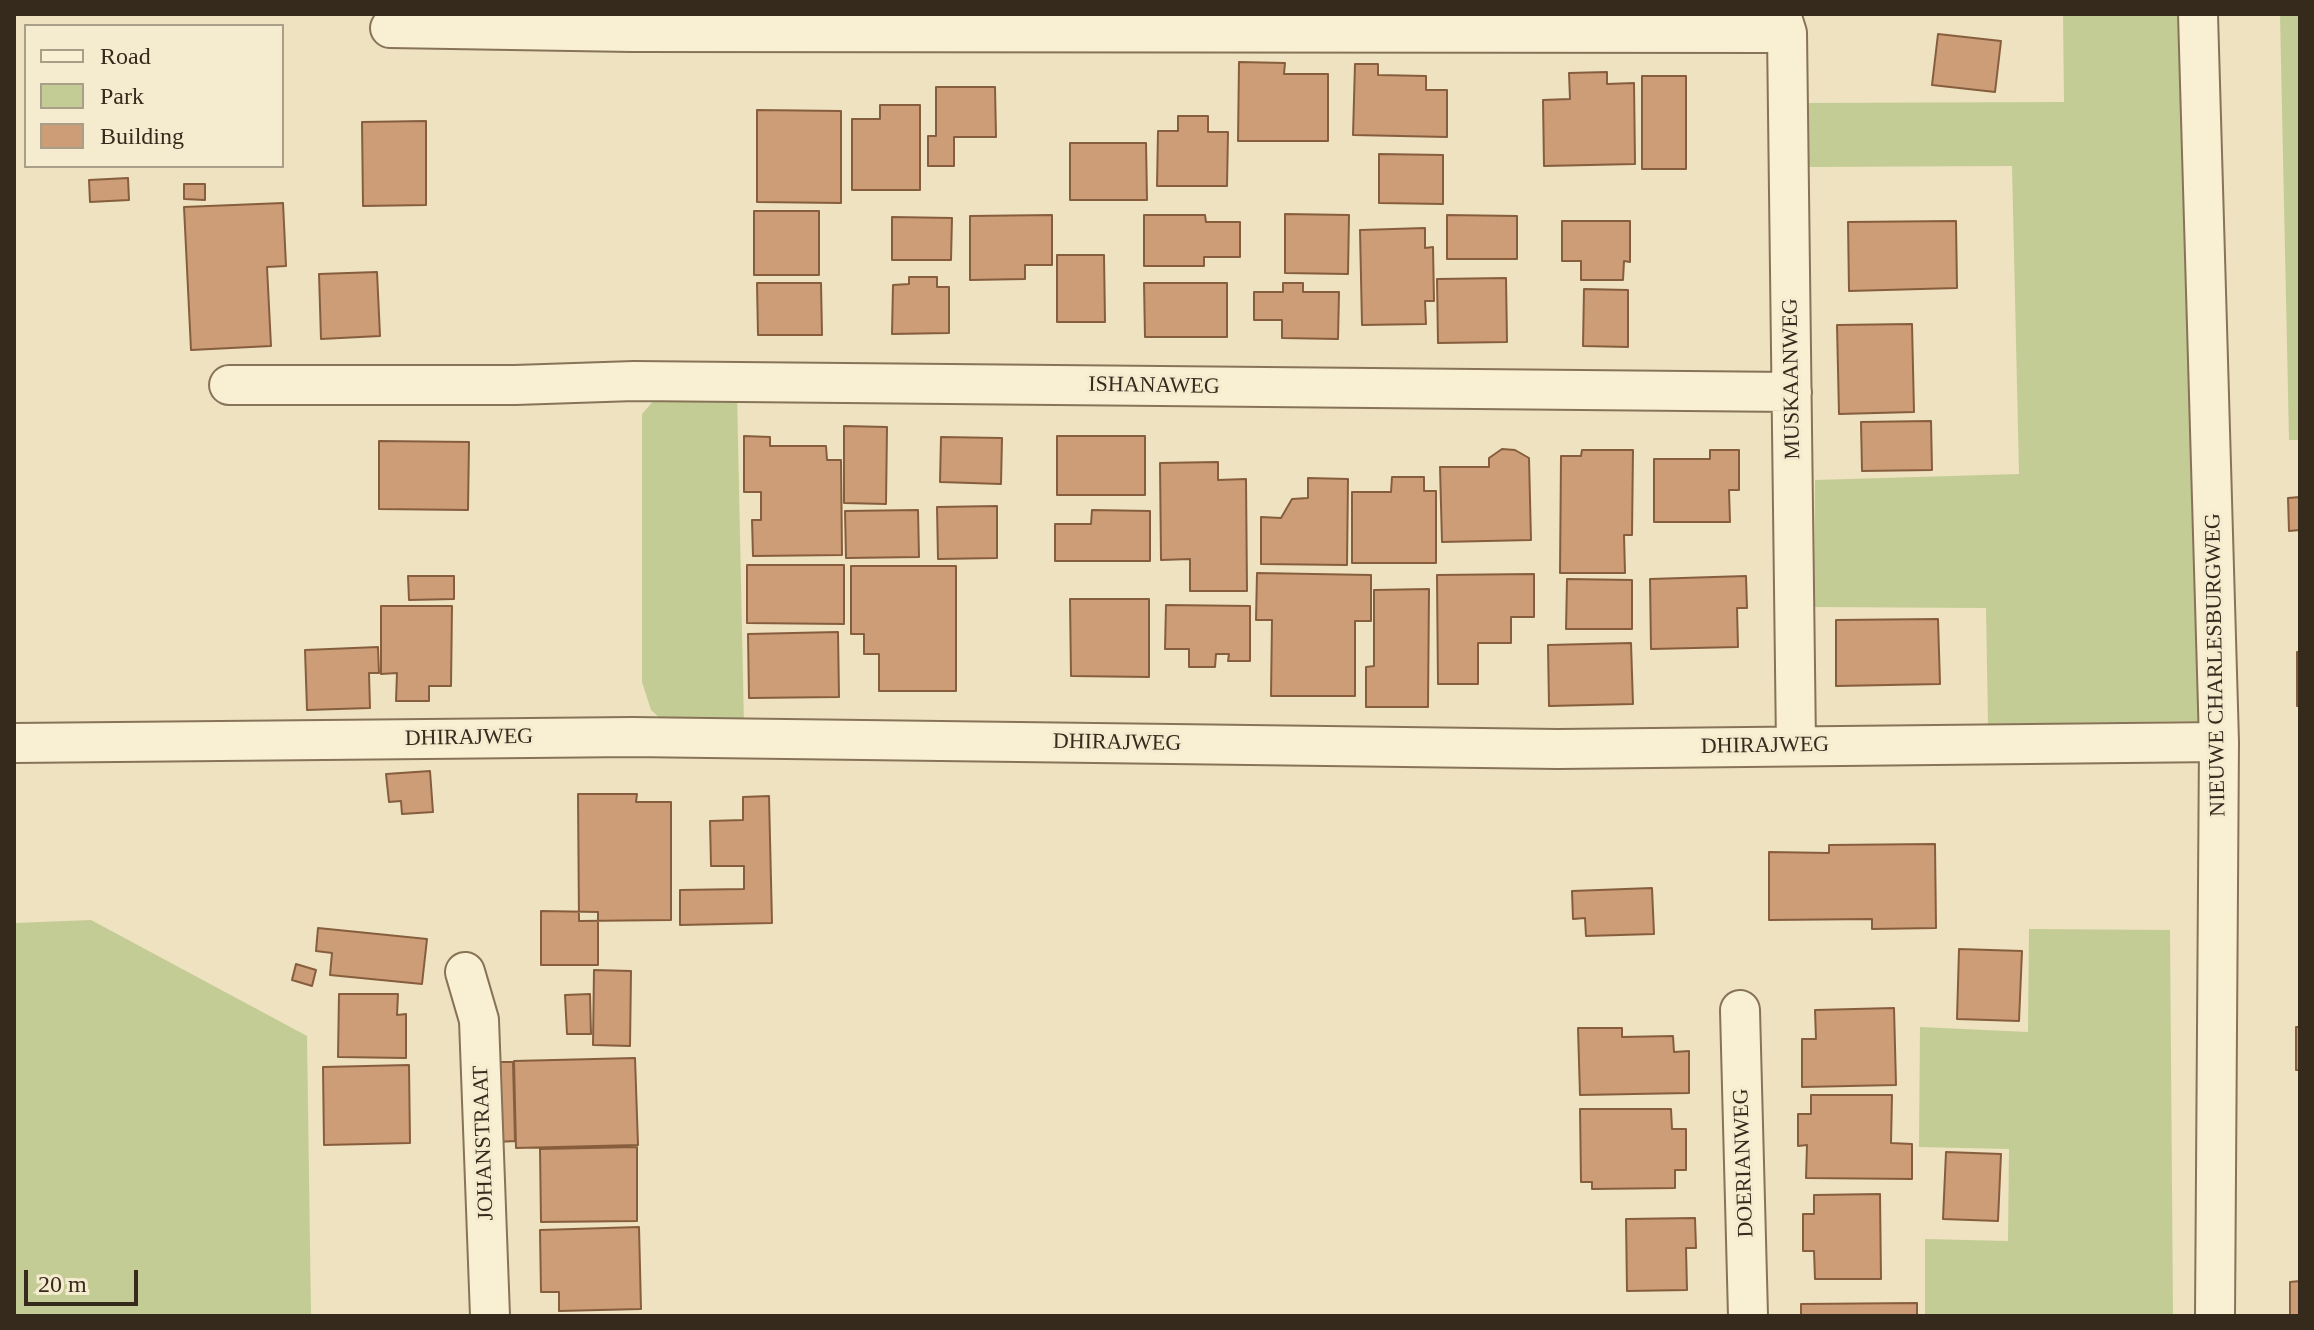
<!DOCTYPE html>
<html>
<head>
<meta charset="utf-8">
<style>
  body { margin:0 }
  #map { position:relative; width:2314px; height:1330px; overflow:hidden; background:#eee2c0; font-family:"Times New Roman",serif }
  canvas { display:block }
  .frame { position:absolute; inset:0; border:16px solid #362a1d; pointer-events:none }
  .legend { position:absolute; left:24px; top:24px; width:260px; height:144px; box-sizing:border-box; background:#f5ecd0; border:2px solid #a99e88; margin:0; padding:10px 14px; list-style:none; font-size:24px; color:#362a1d }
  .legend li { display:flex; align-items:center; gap:16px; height:40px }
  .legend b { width:40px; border:2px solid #a99e88 }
  .scale { position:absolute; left:24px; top:1270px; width:114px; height:36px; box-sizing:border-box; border:4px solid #362a1d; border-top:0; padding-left:10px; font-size:24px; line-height:28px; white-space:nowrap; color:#362a1d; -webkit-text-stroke:6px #f5ecd0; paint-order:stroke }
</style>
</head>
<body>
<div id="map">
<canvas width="2314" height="1330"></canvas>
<div class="frame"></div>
<ul class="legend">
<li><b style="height:10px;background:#f9efd3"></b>Road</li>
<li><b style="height:22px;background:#c3cc94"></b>Park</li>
<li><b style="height:22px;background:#cc9d76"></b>Building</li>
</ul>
<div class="scale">20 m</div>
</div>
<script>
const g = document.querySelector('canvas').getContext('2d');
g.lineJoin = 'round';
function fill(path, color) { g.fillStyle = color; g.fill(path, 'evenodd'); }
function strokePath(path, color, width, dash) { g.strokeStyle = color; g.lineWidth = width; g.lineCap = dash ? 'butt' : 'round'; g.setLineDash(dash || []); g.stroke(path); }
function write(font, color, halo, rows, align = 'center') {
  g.font = font + ' "Times New Roman",serif'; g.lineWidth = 6; g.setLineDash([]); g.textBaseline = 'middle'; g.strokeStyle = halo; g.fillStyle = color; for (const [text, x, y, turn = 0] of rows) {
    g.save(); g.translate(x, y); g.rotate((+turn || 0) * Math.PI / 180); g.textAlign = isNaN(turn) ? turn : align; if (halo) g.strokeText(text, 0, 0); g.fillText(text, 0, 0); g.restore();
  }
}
fill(new Path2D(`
  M2063 14H2184L2202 721 1988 724 1986 608 1814 607 1815 480 2019 474 2012 166 1804 167V103L2064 102Z
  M2280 14H2300V440H2289Z
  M737 393 744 725 670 727 651 710 642 682V414L655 399Z
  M91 920 307 1036 311 1316H14V923Z
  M2029 929 2170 930 2173 1316H1925V1239L2008 1241 2009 1149 1919 1147 1920 1027 2028 1032Z`), '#c3cc94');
const building = new Path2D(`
  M1938 34 2001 41 1995 92 1932 85Z
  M1239 62 1285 63 1284 74H1328V141H1238Z
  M1355 64H1378V75L1426 76V90H1447V137L1353 135Z
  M1607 72V84L1634 83 1635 164 1544 166 1543 100 1570 99 1569 73Z
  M1642 76H1686V169H1642Z
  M936 87H995L996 137H954V166H928V136H936Z
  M880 105H920V190H852V119H880Z
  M757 110 841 111V203L757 202Z
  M1178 116H1208V132H1228L1227 186H1157L1158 131H1178Z
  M426 121V205L363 206 362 122Z
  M1070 143H1146L1147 200H1070Z
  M1379 154 1443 155V204L1379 203Z
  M128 178 129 200 90 202 89 180Z
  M184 184H205V200L184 199Z
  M283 203 286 266 267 267 271 346 191 350 184 207Z
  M754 211H819V275H754Z
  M1285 214 1349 215 1348 274 1285 273Z
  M1052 215V265H1025V279L970 280V216Z
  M1144 215H1205L1206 222H1240V257H1204V266H1144Z
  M1447 215 1517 216V259H1447Z
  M892 217 952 218 951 260H892Z
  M1562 221H1630V262L1624 261 1623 280H1581V261H1562Z
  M1956 221 1957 288 1849 291 1848 222Z
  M1425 228V248L1433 247 1434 301H1425L1426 324 1362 325 1360 230Z
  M1057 255H1104L1105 322H1057Z
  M377 272 380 336 321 339 319 274Z
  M909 277H937V287H949V333L892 334 893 285 909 284Z
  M1506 278 1507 342 1438 343 1437 279Z
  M757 283H821L822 335H758Z
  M1144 283H1227V337H1145Z
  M1283 283H1303V292H1339L1338 339 1282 338V320H1254V292H1283Z
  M1584 289 1628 290V347L1583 346Z
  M1912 324 1914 412 1839 414 1837 325Z
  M1931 421 1932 470 1862 471 1861 422Z
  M844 426 887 427 886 504 844 503Z
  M744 436 770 437V446H826L827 460H841L842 555 753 556 752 520H761V492H744Z
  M1057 436H1145V495H1057Z
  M941 437 1002 438 1001 484 940 482Z
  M379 441 469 442 468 510 379 509Z
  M1502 449 1515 450 1529 458 1531 540 1442 542 1440 467H1489V458Z
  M1582 450H1633L1632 535H1624L1625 573H1560L1561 456H1581Z
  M1710 450H1739V490H1729L1730 522H1654V459H1710Z
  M1218 462V480L1246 479 1247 591H1190V559L1161 560 1160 463Z
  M1392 477H1424V491H1436V563H1352V492H1391Z
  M1308 478 1348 479 1347 565 1261 564V517L1281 518 1292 499 1308 498Z
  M2300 497V530L2289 531 2288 498Z
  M997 506V558L938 559 937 507Z
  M918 510 919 557 846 558 845 511Z
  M1092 510 1150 511V561H1055V524H1091Z
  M747 565H844V624L747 623Z
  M851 566H956V691H879V654H864V634H851Z
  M1257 573 1371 575V621H1355V696H1271L1272 620H1256Z
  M1534 574V617H1511V643H1478V684H1438L1437 575Z
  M408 576H454V599L409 600Z
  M1746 576 1747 608H1737L1738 647 1651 649 1650 579Z
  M1567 579 1632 580V629H1566Z
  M1429 589 1428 707H1366V667L1374 666V590Z
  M1070 599H1149V677L1071 676Z
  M1166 605 1250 606V661H1228L1229 654H1216L1215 667H1189V649H1165Z
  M381 606H452L451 686H429V701H396L397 673 381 674Z
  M1938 619 1940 684 1836 686V620Z
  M838 632 839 697 749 698 748 634Z
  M1631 643 1633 704 1549 706 1548 645Z
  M378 647 379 673H369L370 708 307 710 305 650Z
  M2297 652H2300V706H2297Z
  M430 771 433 812 402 814 401 801 389 802 386 774Z
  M578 794H637L636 802H671V920L579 921Z
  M769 796 772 923 680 925V890L744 889V866H711L710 821 743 820V797Z
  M1935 844 1936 928 1872 929V919L1769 920V852L1829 853V845Z
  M1652 888 1654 934 1586 936 1585 918 1573 919 1572 891Z
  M541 911 598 912V965H541Z
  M318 928 427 939 422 984 330 975 332 953 316 951Z
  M1959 949 2022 951 2019 1021 1957 1019Z
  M296 964 316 970 312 986 292 980Z
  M594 970 631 971 630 1046 593 1045Z
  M339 994H398L397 1015 406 1014V1058L338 1057Z
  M590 994 591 1034H567L565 995Z
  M1894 1008 1896 1085 1802 1087V1039H1816L1815 1010Z
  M2296 1027H2300V1070H2296Z
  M1578 1028H1622V1037L1673 1036 1674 1052 1689 1051V1093L1580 1095Z
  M635 1058 638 1145 516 1148 514 1061Z
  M495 1062H513L515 1141 497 1142Z
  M409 1065 410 1143 324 1145 323 1067Z
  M1811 1095H1892L1891 1143 1912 1144V1179L1806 1178 1807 1145 1798 1146V1114H1811Z
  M1580 1109H1671L1672 1129H1686V1170H1675V1188L1592 1189V1182H1581Z
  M637 1147V1221L541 1222 540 1149Z
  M1946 1152 2001 1154 1998 1221 1943 1219Z
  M1880 1194 1881 1279H1815L1814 1251H1803V1214H1814V1195Z
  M1695 1218 1696 1248H1686L1687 1290 1627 1291 1626 1219Z
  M639 1227 641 1309 559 1311V1292H541L540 1230Z
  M2300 1281V1316H2290V1282Z
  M1917 1303V1316H1801V1304Z`);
fill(building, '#cc9d76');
strokePath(building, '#865e3e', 2);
const minor = new Path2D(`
  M1781 14 1787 33 1796 746
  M2198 14 2219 742 2215 1316
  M390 28 632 32 1787 33
  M229 385H515L634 381 1792 392
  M14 743 632 737 1558 749 2219 742
  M465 972 479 1020 490 1316
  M1740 1010 1748 1316`);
strokePath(minor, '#877358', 42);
strokePath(minor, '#f9efd3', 38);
write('22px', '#362a1d', '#f5ecd0', [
  ["MUSKAANWEG",1792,379,-91],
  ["ISHANAWEG",1154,386,1],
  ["NIEUWE CHARLESBURGWEG",2216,665,-91],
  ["DHIRAJWEG",469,738,-1],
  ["DHIRAJWEG",1117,743,1],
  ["DHIRAJWEG",1765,746,-1],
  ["JOHANSTRAAT",484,1143,-92],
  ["DOERIANWEG",1744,1163,-92]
]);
</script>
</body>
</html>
